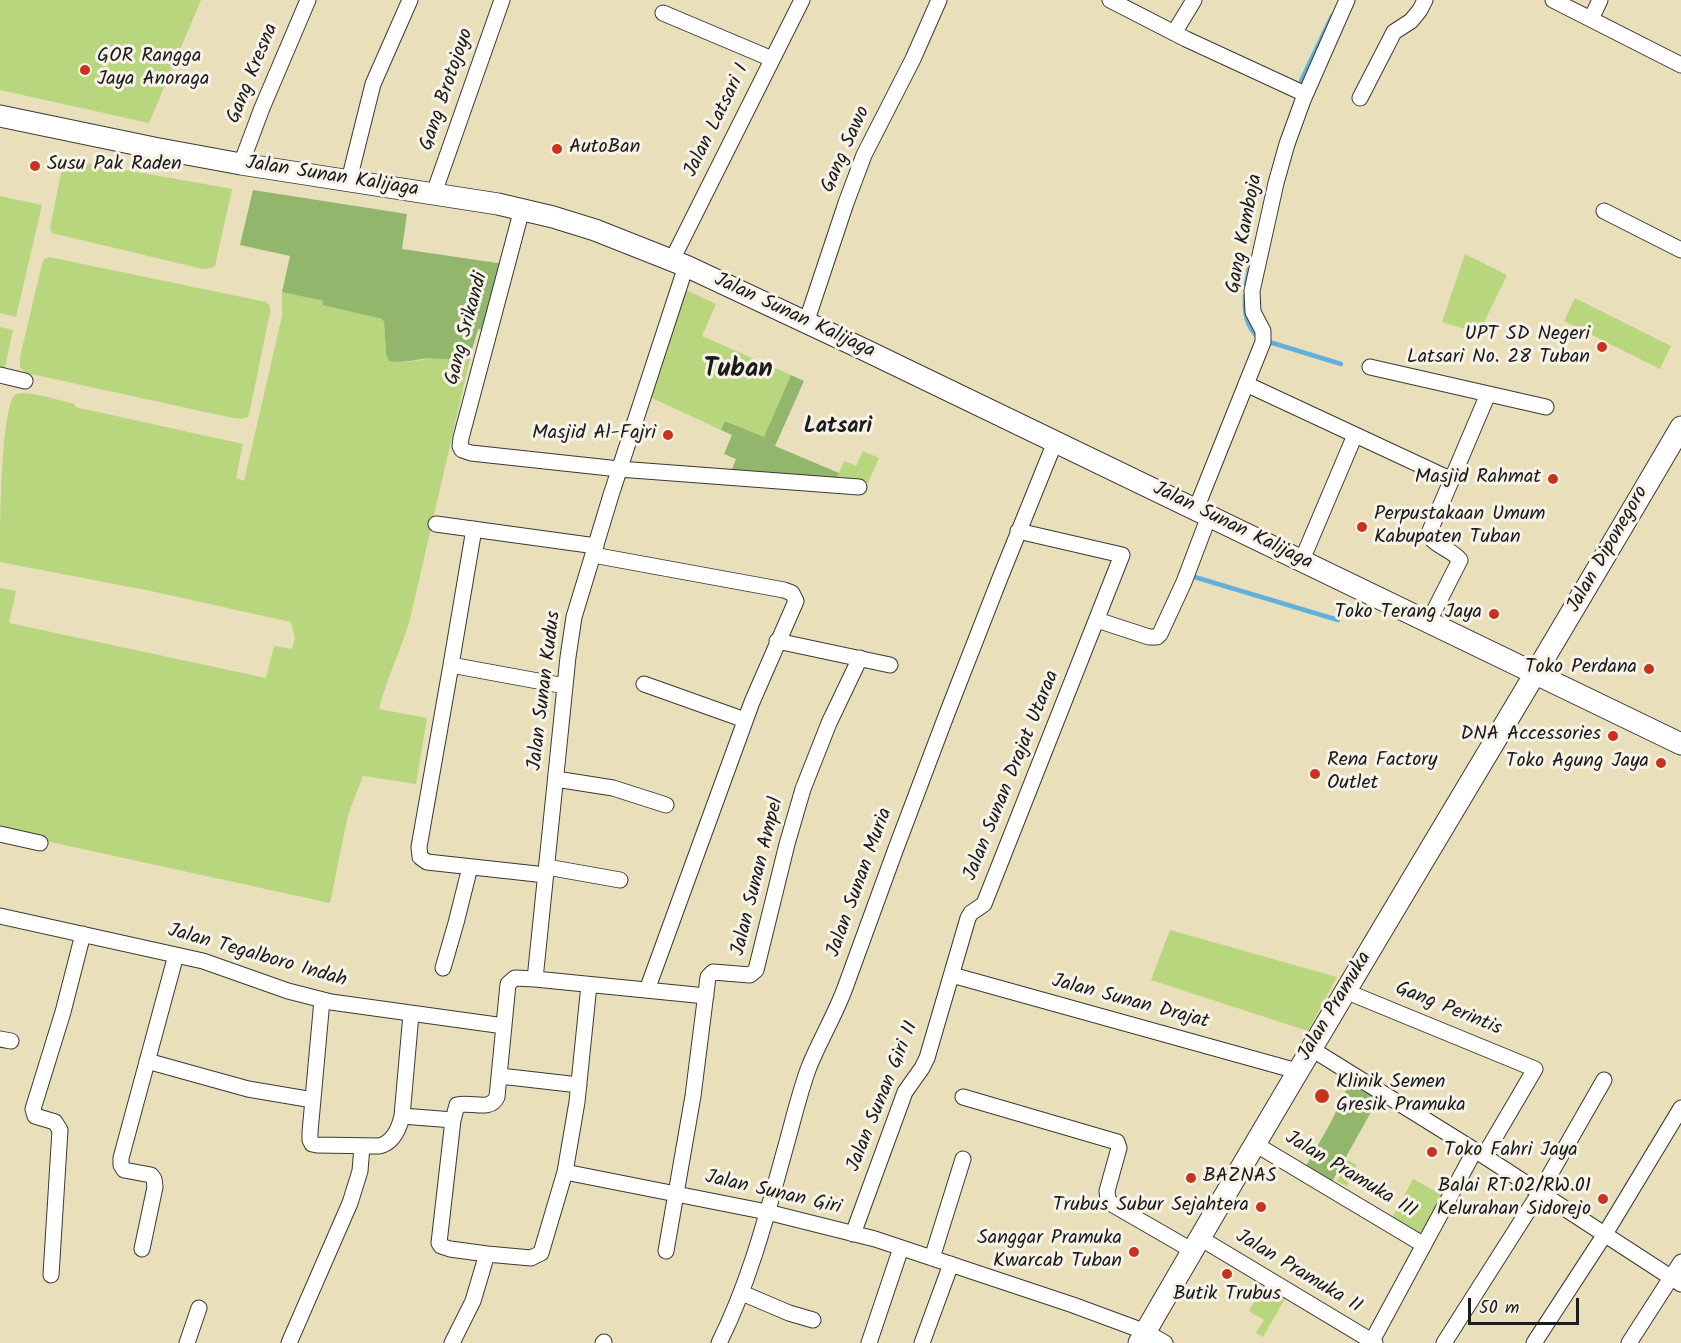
<!DOCTYPE html>
<html>
<head>
<meta charset="utf-8">
<style>
  body { margin:0 }
  #map { position:relative; width:1681px; height:1343px; overflow:hidden; background:#e9dfbb; font-family:Kalam,sans-serif }
  canvas { display:block }
  .scale { position:absolute; left:1468px; top:1298px; width:111px; height:27px; box-sizing:border-box; border:3px solid #1c1c1c; border-top:0; padding-left:8px; font-size:18px; line-height:21px; white-space:nowrap; color:#1c1c1c; -webkit-text-stroke:4px #f7f3e8; paint-order:stroke }
</style>
</head>
<body>
<div id="map">
<canvas width="1681" height="1343"></canvas>
<div class="scale">50 m</div>
</div>
<script>
const g = document.querySelector('canvas').getContext('2d');
g.lineJoin = 'round';
function fill(path, color) { g.fillStyle = color; g.fill(path, 'evenodd'); }
function strokePath(path, color, width, dash) { g.strokeStyle = color; g.lineWidth = width; g.lineCap = dash ? 'butt' : 'round'; g.setLineDash(dash || []); g.stroke(path); }
function write(font, color, halo, rows, align = 'center') {
  g.font = font + ' Kalam,sans-serif'; g.lineWidth = 6; g.setLineDash([]); g.textBaseline = 'middle'; g.strokeStyle = halo; g.fillStyle = color; for (const [text, x, y, turn = 0] of rows) {
    g.save(); g.translate(x, y); g.rotate((+turn || 0) * Math.PI / 180); g.textAlign = isNaN(turn) ? turn : align; if (halo) g.strokeText(text, 0, 0); g.fillText(text, 0, 0); g.restore();
  }
}
fill(new Path2D(`
  M0 0H201L149 123 0 90Z
  M64 159 232 189 215 266 212 268 203 269 52 233 50 228Z
  M0 196 42 205 16 317 0 313Z
  M1465 254 1507 275 1479 333 1442 322Z
  M49 257 266 302 270 306V312L250 410 248 417 242 419 233 418 26 373 20 367V357L42 264 44 259Z
  M684 289 716 304 702 336 791 375 764 438 726 421 721 430 648 396Z
  M282 292 323 301 322 305 382 319 384 322 386 354 391 361 407 362 469 353 472 350 410 619C401 650 387 677 379 709L427 718 416 784 363 776 348 815 330 903 0 831V588L16 591 9 623 266 678 274 646 292 649 295 638 291 622 151 591 0 562C0 536 0 403 16 394 27 390 62 401 75 404V407L243 444 236 478 244 481 282 316Z
  M1575 298 1671 346 1660 369 1564 321Z
  M0 327 13 330 4 372 0 371Z
  M863 451 879 458 868 483 835 481 844 461 856 466Z
  M1170 930 1337 977 1308 1031 1151 980Z
  M1348 1160 1357 1165 1347 1186 1337 1181Z
  M1413 1179 1442 1195 1420 1235 1391 1219Z
  M1264 1284 1286 1297 1263 1337 1256 1333 1264 1320 1249 1311Z`), '#b8d67d');
fill(new Path2D(`
  M253 190 407 214 402 249 504 264 486 331 478 329 472 350C458 364 439 357 422 359 410 361 401 363 389 361L386 354 384 322 382 319 322 305 323 301 282 292 290 256 240 245Z
  M791 375 804 381 775 446 839 473 835 480 730 474 736 459 724 454 732 435 721 430 725 421 764 437Z
  M1352 1077 1381 1094 1332 1182 1306 1166 1331 1122Z`), '#92b76c');
strokePath(new Path2D(`
  M1301 81 1332 16
  M1246 285 1249 269
  M1245 296C1244 312 1246 327 1259 338
  M1266 341 1341 364
  M1188 575 1338 620`), '#61b0db', 4.5);
const minor = new Path2D(`
  M1110 0 1186 39 1305 94
  M1553 0 1681 65
  M663 13 772 59
  M1591 19 1600 0
  M1174 33 1194 0
  M1360 98 1394 32 1411 21 1420 10 1425 0
  M241 164 262 108 308 0
  M349 180 373 84 410 0
  M434 193 502 0
  M522 209 461 438 460 446 462 450 471 453 619 469 859 487
  M1604 211 1681 250
  M672 260 802 0
  M806 323 846 203 864 155 913 59 939 0
  M1370 367 1546 407
  M0 375 25 381
  M1246 384 1452 480
  M1196 509 1263 342V331L1253 312 1252 291 1276 183 1287 144 1303 100 1347 0
  M436 524 596 546
  M474 529 451 665 565 686
  M593 555 784 590 792 593 796 601 752 702 647 990
  M1302 560 1355 435
  M1097 620 1149 637H1157L1160 634 1184 582 1209 516
  M1429 621 1460 560C1452 549 1432 546 1429 533L1488 394
  M777 641 890 665
  M451 665 419 847 420 857 427 862 546 875
  M644 684 745 720
  M556 779 613 788 666 805
  M0 834 40 843
  M547 867 620 880
  M0 916 203 961 288 991 331 1002 504 1026
  M443 968 456 923 470 867
  M952 975 1297 1071
  M535 979 706 996
  M589 985 577 1102 565 1172 767 1212 875 1239 1073 1305 1146 1332 1165 1343
  M1345 991 1535 1069 1484 1156
  M322 1000 310 1132V1140L312 1144 317 1145 379 1146C393 1143 399 1129 402 1116L411 1014
  M0 1039 11 1041
  M1310 1048 1484 1156 1681 1284
  M147 1061 248 1089 313 1100
  M500 1076 579 1085
  M963 1097 1117 1142 1119 1148 1107 1191 1108 1200 1115 1206 1193 1251
  M402 1116 453 1120 457 1105C471 1101 490 1112 497 1097L508 984 515 978 535 979 568 657 574 617 611 495 686 266
  M453 1120 439 1243 441 1246 450 1249 487 1254
  M1255 1144 1424 1245
  M853 1234 905 1092 922 1068 927 1058 968 918 971 913 984 904 1122 555 1018 531
  M1200 1238 1375 1343
  M142 1249 155 1187 154 1179 151 1175 124 1170 121 1165V1158L176 955
  M666 1251 693 1096 708 977 713 972 750 975 756 970 787 844 803 789 829 723 860 658
  M932 1258 963 1159
  M51 1275 60 1130 55 1122 35 1116 33 1109 63 1012 83 934
  M742 1293 789 1313 813 1320
  M1372 1341 1475 1150
  M187 1343 199 1308
  M289 1343 350 1203 360 1171 362 1146
  M452 1343 473 1301 487 1254 531 1258 541 1253 565 1172
  M603 1343 604 1342
  M719 1343C751 1279 768 1210 787 1142 794 1117 800 1091 809 1067 820 1040 835 1015 845 988 911 804 981 622 1055 442
  M869 1343 901 1248
  M922 1343 951 1264
  M1444 1343 1540 1192 1604 1080
  M1534 1343 1605 1234 1681 1108
  M1629 1343 1681 1262`);
const secondary = new Path2D(`
  M0 116 154 148 241 164 498 204 553 217 595 230 686 266 865 350 1681 744
  M1139 1343C1316 1035 1502 733 1681 427`);
strokePath(minor, '#3b3934', 17);
strokePath(secondary, '#3b3934', 23);
strokePath(minor, '#fff', 15);
strokePath(secondary, '#fff', 21);
for (const [x, y, r, color] of [
  [85,70,6,"#c8321e"],
  [557,149,6,"#c8321e"],
  [35,166,6,"#c8321e"],
  [1602,347,6,"#c8321e"],
  [668,435,6,"#c8321e"],
  [1553,479,6,"#c8321e"],
  [1362,527,6,"#c8321e"],
  [1494,614,6,"#c8321e"],
  [1649,669,6,"#c8321e"],
  [1613,736,6,"#c8321e"],
  [1661,763,6,"#c8321e"],
  [1315,774,6,"#c8321e"],
  [1322,1096,8,"#c8321e"],
  [1432,1152,6,"#c8321e"],
  [1191,1178,6,"#c8321e"],
  [1603,1199,6,"#c8321e"],
  [1261,1207,6,"#c8321e"],
  [1134,1252,6,"#c8321e"],
  [1227,1274,6,"#c8321e"]
]) { const dot = new Path2D(); dot.arc(x, y, r, 0, 2 * Math.PI); g.fillStyle = color; g.fill(dot); strokePath(dot, '#f7f3e8', 2); }
write('20px', '#1c1c1c', '#f7f3e8', [
  ["GOR Rangga",97,58,"left"],
  ["Jaya Anoraga",97,81,"left"],
  ["AutoBan",569,149,"left"],
  ["Susu Pak Raden",47,166,"left"],
  ["UPT SD Negeri",1590,336],
  ["Latsari No. 28 Tuban",1590,359],
  ["Masjid Al-Fajri",656,435],
  ["Masjid Rahmat",1541,479],
  ["Perpustakaan Umum",1374,516,"left"],
  ["Kabupaten Tuban",1374,539,"left"],
  ["Toko Terang Jaya",1482,614],
  ["Toko Perdana",1637,669],
  ["DNA Accessories",1601,736],
  ["Rena Factory",1327,762,"left"],
  ["Outlet",1327,785,"left"],
  ["Toko Agung Jaya",1649,763],
  ["Klinik Semen",1336,1084,"left"],
  ["Gresik Pramuka",1336,1107,"left"],
  ["Toko Fahri Jaya",1444,1152,"left"],
  ["BAZNAS",1203,1178,"left"],
  ["Balai RT.02/RW.01",1591,1188],
  ["Kelurahan Sidorejo",1591,1211],
  ["Trubus Subur Sejahtera",1249,1207],
  ["Sanggar Pramuka",1122,1240],
  ["Kwarcab Tuban",1122,1263],
  ["Butik Trubus",1227,1296,"center"]
], 'right');
write('20px', '#1c1c1c', '#f7f3e8', [
  ["Gang Kresna",254,74,-68],
  ["Gang Brotojoyo",448,90,-71],
  ["Jalan Latsari I",718,121,-64],
  ["Gang Sawo",847,150,-66],
  ["Jalan Sunan Kalijaga",332,178,9],
  ["Gang Kamboja",1246,234,-79],
  ["Jalan Sunan Kalijaga",794,317,25],
  ["Gang Srikandi",468,329,-75],
  ["Jalan Sunan Kalijaga",1232,527,26],
  ["Jalan Diponegoro",1609,550,-60],
  ["Jalan Sunan Kudus",546,691,-83],
  ["Jalan Sunan Drajat Utaraa",1013,776,-68],
  ["Jalan Sunan Ampel",759,877,-76],
  ["Jalan Sunan Muria",861,883,-70],
  ["Jalan Tegalboro Indah",257,957,16],
  ["Jalan Sunan Drajat",1130,1003,15],
  ["Jalan Pramuka",1336,1007,-59],
  ["Gang Perintis",1448,1010,22],
  ["Jalan Sunan Giri II",884,1097,-68],
  ["Jalan Pramuka III",1350,1176,31],
  ["Jalan Sunan Giri",773,1194,13],
  ["Jalan Pramuka II",1298,1273,31]
]);
write('bold 22px', '#1c1c1c', '#f7f3e8', [
  ["Latsari",838,428]
]);
write('bold 26px', '#1c1c1c', '#f7f3e8', [
  ["Tuban",738,372]
]);
</script>
</body>
</html>
